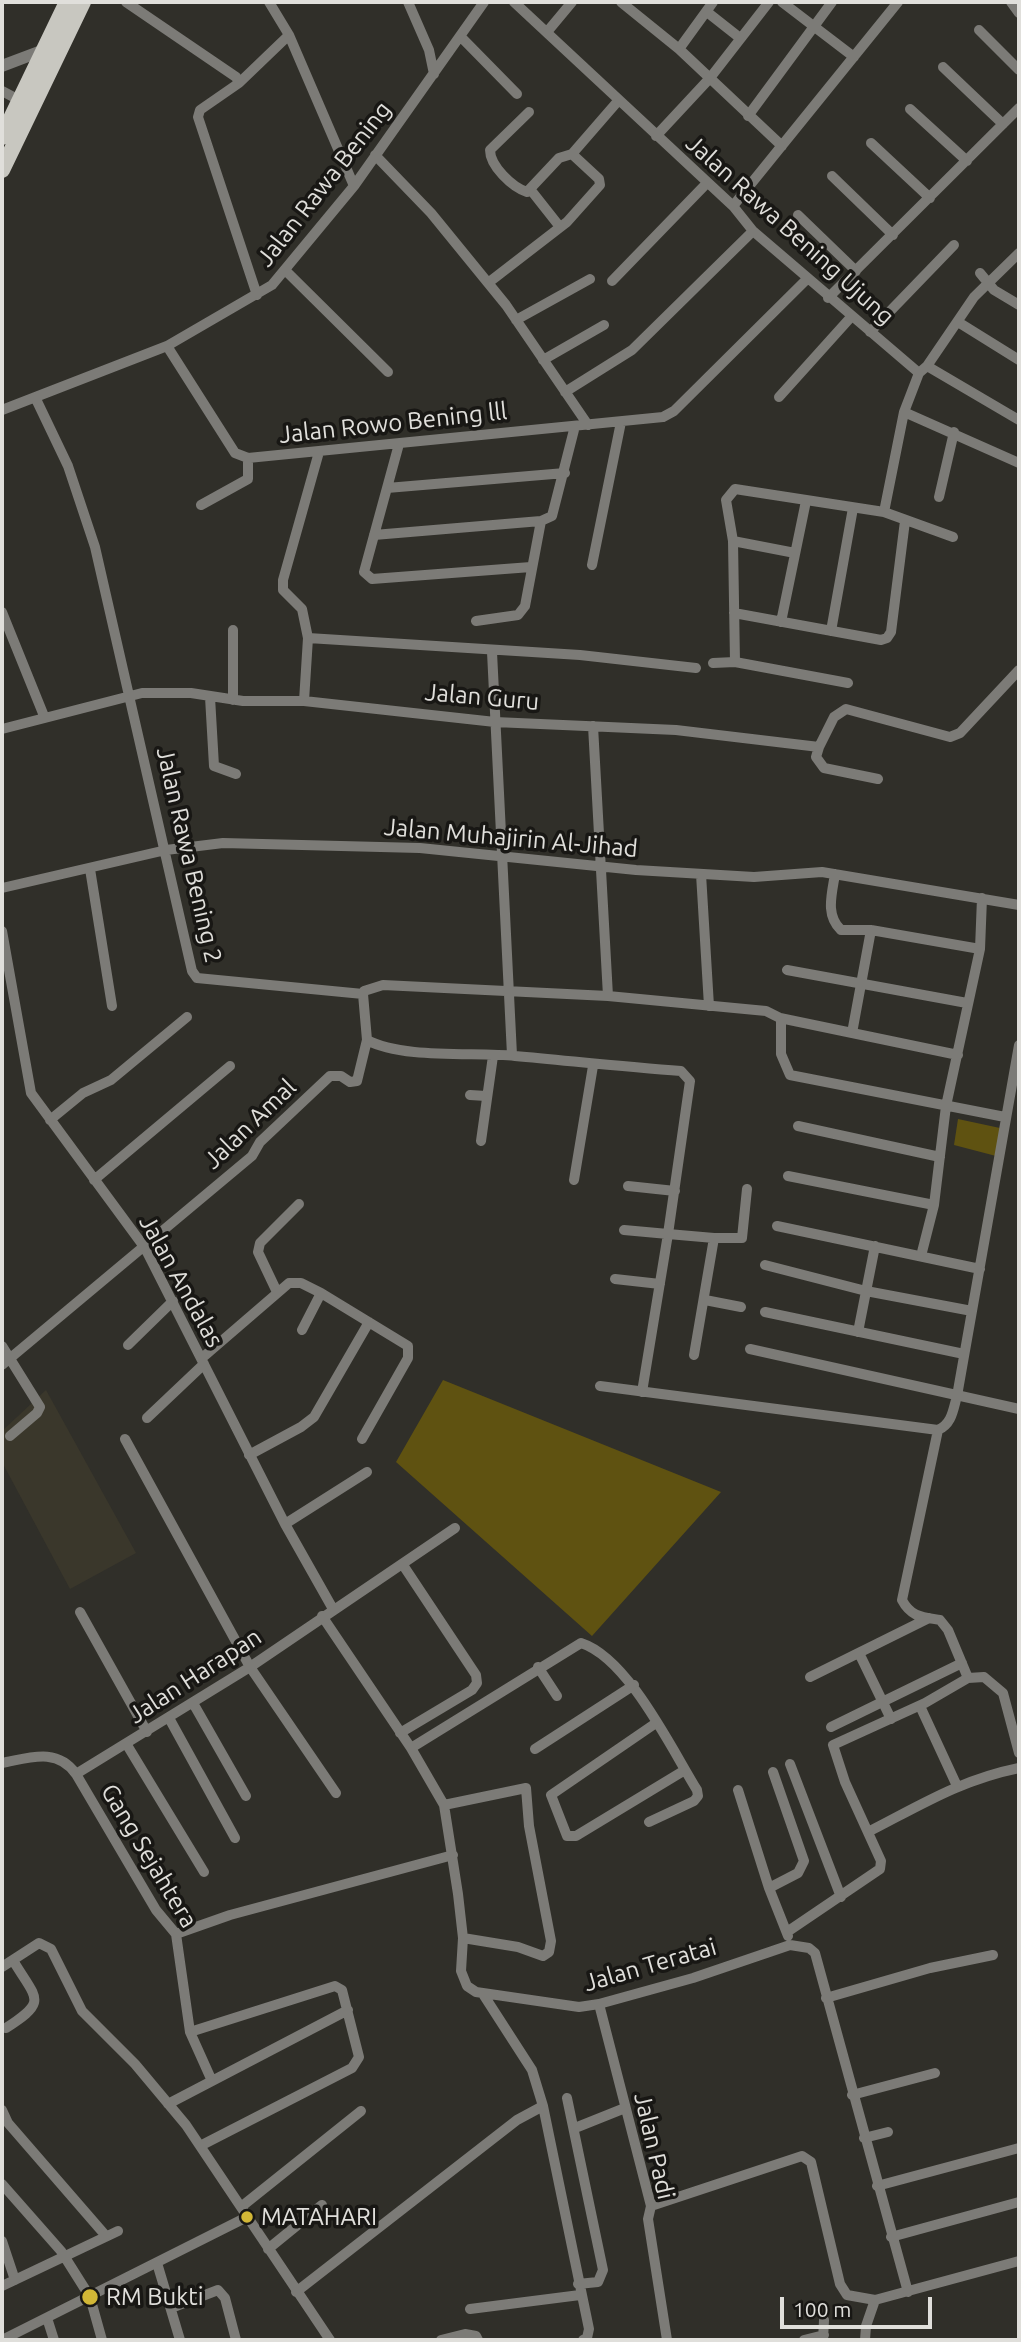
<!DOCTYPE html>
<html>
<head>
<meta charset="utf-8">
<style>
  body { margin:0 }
  #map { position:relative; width:1021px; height:2342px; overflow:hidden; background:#302f29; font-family:Ubuntu,sans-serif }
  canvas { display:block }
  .frame { position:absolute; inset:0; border:4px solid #e0dfdb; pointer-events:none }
  .scale { position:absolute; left:780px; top:2297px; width:152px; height:32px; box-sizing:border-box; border:4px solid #e0dfdb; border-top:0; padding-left:9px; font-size:21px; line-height:24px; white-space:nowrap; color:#e0dfdb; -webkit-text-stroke:5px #181714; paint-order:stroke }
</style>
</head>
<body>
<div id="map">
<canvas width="1021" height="2342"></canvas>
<div class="frame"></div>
<div class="scale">100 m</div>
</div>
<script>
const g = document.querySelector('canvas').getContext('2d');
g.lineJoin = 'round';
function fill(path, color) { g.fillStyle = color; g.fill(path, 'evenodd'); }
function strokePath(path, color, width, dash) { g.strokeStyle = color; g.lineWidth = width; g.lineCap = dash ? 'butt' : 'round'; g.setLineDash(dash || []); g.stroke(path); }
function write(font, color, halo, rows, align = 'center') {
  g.font = font + ' Ubuntu,sans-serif'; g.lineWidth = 7; g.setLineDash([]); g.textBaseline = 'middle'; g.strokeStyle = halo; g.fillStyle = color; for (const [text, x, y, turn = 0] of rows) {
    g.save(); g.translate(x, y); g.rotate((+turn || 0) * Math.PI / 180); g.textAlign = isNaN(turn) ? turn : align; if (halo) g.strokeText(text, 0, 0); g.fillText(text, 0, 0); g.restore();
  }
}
fill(new Path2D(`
  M46 1390 136 1553 70 1589 2 1462V1431Z`), '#3a372b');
fill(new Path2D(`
  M958 1119 1000 1128 996 1156 954 1145Z
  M443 1380 721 1492 592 1636 396 1462Z`), '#5f5211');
strokePath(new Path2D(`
  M126 2 236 77 239 83 200 110 198 117 257 295
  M269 2 289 35 354 186
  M408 2 429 50 434 74
  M514 2 733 206 753 231 919 373 904 412 1019 463
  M621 2 679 49 782 146
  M782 2 854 57
  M1011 2 1019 13
  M707 12 740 38
  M979 30 1019 70
  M547 32 572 2
  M460 36 517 94
  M679 49 713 2
  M943 67 1003 124
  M239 83 289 35
  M2 91 19 100
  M910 109 967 161
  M748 116 832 2
  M656 136 710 78 769 2
  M871 143 930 198
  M572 154 618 101
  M375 155 431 213 506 305 588 425
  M832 176 893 235
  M530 189 560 227
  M733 206 898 2
  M798 215 856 271
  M286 271 388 372
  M980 273 994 290 1019 305
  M612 281 707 183
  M488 283 567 222 600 185 599 179 572 154 559 158 527 192C512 187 490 166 490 150L529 112
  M828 298 1019 108
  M516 320 590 279
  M958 322 1019 360
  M870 332 954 245
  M167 346 235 453 248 458 663 417 674 411 806 280
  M543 360 604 325
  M927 366 1019 420
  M919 373 927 366 974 297 1019 253
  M565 392 632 350 753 231
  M35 397 68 466 95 547 192 971 197 978 363 994 367 1040C402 1059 474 1052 515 1056 571 1061 626 1067 681 1071L690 1081 668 1234 714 1238 694 1355
  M779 397 851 317
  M2 410 167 346 272 285 354 186 484 2
  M399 444 364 572 372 579 531 567
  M387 488 565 473
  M939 497 954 432
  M201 505 248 479V458
  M884 512 953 537
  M374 535 541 521
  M733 541 795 553
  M592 565 621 422
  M2 612 44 716
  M734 613 881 640 887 638 891 632 905 521
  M476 621 518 615 525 606 541 521 552 516 575 426
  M781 622 806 501
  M233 630V700
  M831 631 853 508
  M308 638 580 655 696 668
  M492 652 512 1055
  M735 662 848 683
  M713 663 735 662 733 541 726 500 735 489 884 512 904 412
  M210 697 214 766 236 774
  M304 701 308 638 302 609 283 590V580L319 452
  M2 729 142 693H191L243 701H304L495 722 676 730 819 747 834 717 846 709 950 737 960 733 1019 670
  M819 747 816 757 824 768 878 779
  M90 869 112 1006
  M701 874 709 1006
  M835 874C832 894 825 915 841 930H871L980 949
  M2 888 166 850 223 843 420 848 636 870 754 877 822 872 1019 905
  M2 931 31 1093 145 1248 285 1524 333 1609
  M787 970 967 1003
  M363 994 364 991 383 985 608 996 593 726
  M608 996 766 1011 780 1018 958 1055
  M781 1019V1054L790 1075 1005 1117
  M852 1033 871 930
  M470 1095 486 1096
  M50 1120 83 1093 111 1080 187 1017
  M798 1126 940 1157
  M481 1141 493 1056
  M788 1176 934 1205
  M94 1180 230 1066
  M574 1180 593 1066
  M628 1186 675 1191
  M777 1226 980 1269
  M624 1230 668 1234 642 1392
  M714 1238H742L747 1189
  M921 1256 934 1205 946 1106 980 949 982 898
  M765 1265 866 1291 972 1311
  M615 1279 660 1284
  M277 1292 258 1252 260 1243 299 1204
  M705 1300 741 1307
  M765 1312 964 1354
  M302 1330 321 1293
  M858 1332 875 1246
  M128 1345 173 1301
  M2 1346 40 1407 37 1413 10 1436
  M750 1349 1019 1409
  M202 1358 289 1283H301L321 1293 408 1346V1358L362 1439
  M2 1365 252 1156 260 1142 330 1076H341L350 1082 357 1081 367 1040
  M600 1386 938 1430C952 1424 953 1410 957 1396L1019 1045
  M147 1418 204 1364
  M938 1430 902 1600C911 1617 922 1617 940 1620L948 1630 968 1678
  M125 1439 250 1667 336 1793
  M249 1455 301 1427 314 1417 369 1322
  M285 1524 367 1472
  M80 1612 147 1732
  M322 1616 411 1748 444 1805 458 1894 463 1938 461 1971 467 1986 476 1992 579 2007 599 2004 693 1978 790 1945 809 1948 815 1953 908 2292
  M859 1653 891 1719
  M538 1667 557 1696
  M810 1677 929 1618
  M193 1703 246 1796
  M920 1706 957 1786
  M169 1718 235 1838
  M656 1723 551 1795 567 1836H576L685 1770
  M831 1727 962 1663
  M400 1733 472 1690 477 1683 476 1675 403 1565
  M127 1745 204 1872
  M411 1748 581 1643C628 1658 671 1748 697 1790L698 1796 694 1801 649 1822
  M535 1749 634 1685
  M2 1763C29 1758 57 1747 76 1774L156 1910 176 1934 190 2032 212 2081
  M790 1764 841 1897
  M76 1774 250 1667 455 1528
  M738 1790 769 1888 788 1936
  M444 1805 526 1788 529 1826 551 1941 549 1952 543 1956 518 1947 463 1938
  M868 1832C921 1805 960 1780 1019 1768
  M769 1888 798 1873 804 1861 773 1772
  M787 1932 880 1869 881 1861 845 1782 833 1745 925 1703 968 1678 984 1677 1003 1693 1019 1753
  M176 1934 230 1915 453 1855
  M2 1967 39 1943 51 1949 82 2011 135 2064 186 2125 330 2340
  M826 1998 930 1968 993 1955
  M599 2004 651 2206 648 2219 667 2340
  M6 2028C48 2001 37 2000 14 1962
  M190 2032 335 1986 342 1990 359 2057 352 2068 200 2146
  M852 2095 935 2073
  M567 2098 603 2270 598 2282 578 2284
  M168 2104 348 2010
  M543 2106 589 2329 587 2338 583 2340
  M2 2110 8 2123 106 2236
  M575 2128 625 2108
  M864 2138 888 2132
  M2 2184 61 2251 90 2297 102 2340
  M877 2186 1019 2148
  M651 2206 802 2156 811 2162 840 2284 847 2295 875 2300 1019 2261
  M241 2207 361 2111
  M891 2237 1019 2202
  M2 2241 15 2280
  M268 2249 322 2205
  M157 2263 180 2340
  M2 2286 118 2231
  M296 2292 517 2120 543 2106 532 2070 483 1994
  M171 2308 218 2290 225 2298 236 2340
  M470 2309 580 2295
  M47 2318 54 2340
  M2 2340 247 2217
  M441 2340 465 2334 476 2336 478 2340
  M804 2340 824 2335
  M823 2340 824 2320
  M865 2340 866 2326 875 2300`), '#7c7b77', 10);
strokePath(new Path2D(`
  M2 66 44 50`), '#7c7b77', 12);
strokePath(new Path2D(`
  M2 137 67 2
  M2 170 83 2`), '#c8c7c0', 16);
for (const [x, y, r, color] of [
  [247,2217,7,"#d2b736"],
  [90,2297,9,"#d2b736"]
]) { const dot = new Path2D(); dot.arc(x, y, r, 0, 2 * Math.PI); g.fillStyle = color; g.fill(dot); strokePath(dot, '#181714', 2.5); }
write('24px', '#e0dfdb', '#181714', [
  ["Jalan Rawa Bening",324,184,-52],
  ["Jalan Rawa Bening Ujung",790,230,42],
  ["Jalan Rowo Bening lll",393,423,-6],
  ["Jalan Guru",482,697,5],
  ["Jalan Muhajirin Al-Jihad",511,838,5],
  ["Jalan Rawa Bening 2",189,855,77],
  ["Jalan Amal",250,1124,-44],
  ["Jalan Andalas",181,1281,61],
  ["Jalan Harapan",195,1676,-33],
  ["Gang Sejahtera",149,1856,59],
  ["Jalan Teratai",650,1965,-16],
  ["Jalan Padi",654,2146,77]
]);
write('24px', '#e0dfdb', '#181714', [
  ["MATAHARI",261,2217],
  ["RM Bukti",106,2297]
], 'left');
</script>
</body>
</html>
